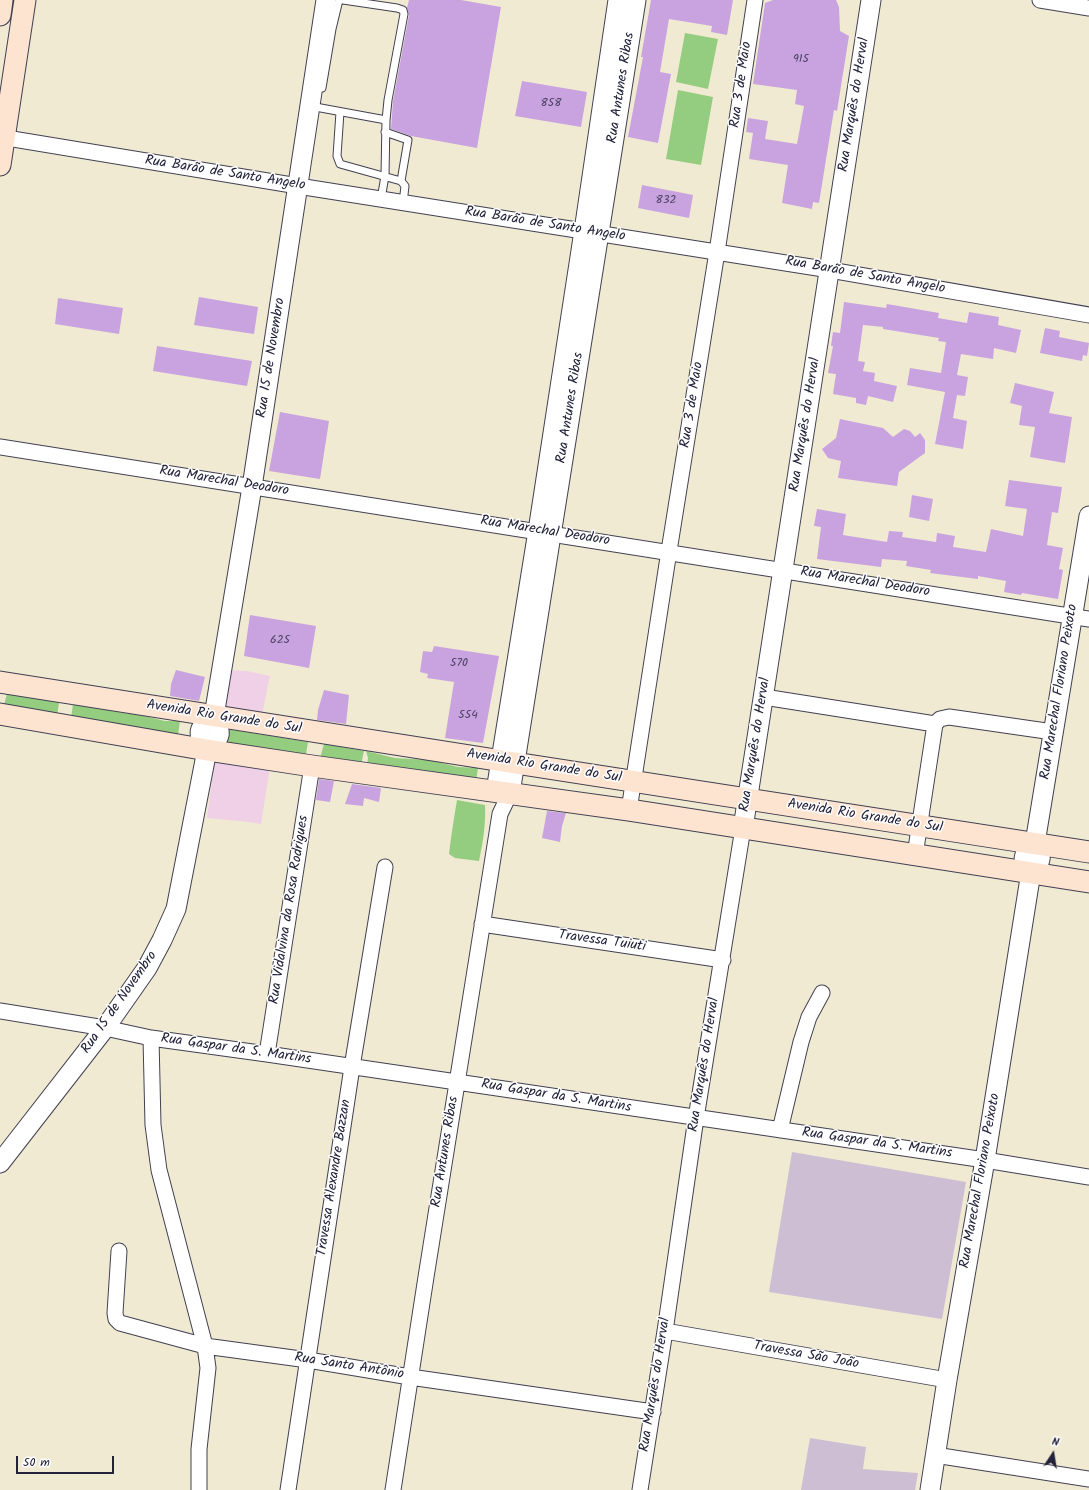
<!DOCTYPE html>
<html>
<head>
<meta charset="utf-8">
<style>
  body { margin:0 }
  #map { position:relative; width:1089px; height:1490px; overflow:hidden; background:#f1ead2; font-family:Kalam,sans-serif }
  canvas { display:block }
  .north { position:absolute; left:1033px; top:1434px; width:40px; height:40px; -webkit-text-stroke:3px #fff; paint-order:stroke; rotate:12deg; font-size:11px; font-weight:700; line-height:16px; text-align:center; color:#22223b }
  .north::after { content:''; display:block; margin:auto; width:14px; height:18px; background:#22223b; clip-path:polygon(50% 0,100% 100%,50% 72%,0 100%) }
  .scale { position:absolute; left:16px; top:1456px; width:98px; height:18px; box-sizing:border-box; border:2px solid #22223b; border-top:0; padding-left:5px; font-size:12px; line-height:14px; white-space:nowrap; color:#22223b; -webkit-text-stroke:3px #fff; paint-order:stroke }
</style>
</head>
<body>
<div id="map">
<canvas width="1089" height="1490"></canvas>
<div class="north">N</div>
<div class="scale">50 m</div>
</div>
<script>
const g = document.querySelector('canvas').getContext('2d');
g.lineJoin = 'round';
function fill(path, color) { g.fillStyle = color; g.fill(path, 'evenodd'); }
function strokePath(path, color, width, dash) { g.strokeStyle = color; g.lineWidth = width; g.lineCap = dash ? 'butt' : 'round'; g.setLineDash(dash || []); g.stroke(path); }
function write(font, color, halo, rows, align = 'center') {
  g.font = font + ' Kalam,sans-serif'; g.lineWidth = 3; g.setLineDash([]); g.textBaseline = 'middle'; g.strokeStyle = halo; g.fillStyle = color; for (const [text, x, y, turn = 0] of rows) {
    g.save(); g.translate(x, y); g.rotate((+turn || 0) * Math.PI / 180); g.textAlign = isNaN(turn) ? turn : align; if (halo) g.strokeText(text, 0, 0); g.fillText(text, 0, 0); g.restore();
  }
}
fill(new Path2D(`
  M229 670 247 671 270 676 262 715 223 708Z
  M215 758 270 767 261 824 249 822 207 818Z`), '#efd0e7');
fill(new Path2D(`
  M792 1152 966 1182 942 1319 769 1292Z
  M810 1438 866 1447 863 1469 918 1473 915 1490H801Z`), '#cdbed3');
fill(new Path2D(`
  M685 33 718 39 708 89 676 82Z
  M678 90 713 97 701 165 666 159Z
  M7 693 59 702 57 717 4 705Z
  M73 704 124 713 136 714 165 721H180L178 735 71 718Z
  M227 729 308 742 306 754 224 744Z
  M324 744 364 751 361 765 320 758Z
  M366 751 395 758 429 760 458 767 478 768 476 781 367 765 368 758Z
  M457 800 485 805C486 824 483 842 479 861L455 858 449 854C451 836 454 818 457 800Z`), '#95cd80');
fill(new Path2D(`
  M409 0H461L501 7 477 148 411 136 391 129 393 101 409 15 407 8Z
  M651 0H733L727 35 711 32 712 26 669 19 660 72 671 74 658 143 628 137 643 57H641Z
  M773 0H836L839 7 840 31 849 36 837 111 834 110 819 203 813 202 812 209 782 203 788 165 749 159 753 133 746 132 748 118 768 121 765 139 797 144 804 106 795 104 797 90 753 84 765 3Z
  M522 81 587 92 581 127 515 116Z
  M642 185 693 195 689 218 638 208Z
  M199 297 258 307 254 334 194 325Z
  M58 298 123 308 119 334 55 324Z
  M844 302 886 308 887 304 939 313 938 318 967 323 969 312 999 317 998 325 1021 330 1016 353 994 348 993 359 961 354 957 375 968 377 965 396 957 395 953 418 967 421 963 449 935 444 945 392 907 385 910 368 941 373 946 342 938 341 939 338 883 329V327L863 325 858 361 865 362 863 371 875 373 874 381 897 386 893 402 868 396 866 405 856 403V398L833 394 836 374 828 373 833 346H831L833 332 840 333Z
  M1045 328 1060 331 1059 337 1089 343 1087 356 1083 355 1082 361 1040 353Z
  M157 346 252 361 247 386 153 371Z
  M1015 383 1054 392 1049 413 1072 417 1065 463 1030 457 1035 427 1019 425 1022 406 1010 403Z
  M280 412 329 421 320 479 269 471Z
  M840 419 883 428 893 437 904 429 910 431 915 437 920 433 925 440V453L899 472 897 486 838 478 841 461 828 458 822 449 836 438Z
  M1009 480 1062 487 1058 513 1052 512 1047 545 1063 548 1059 569 1063 570 1058 599 1022 593 1021 595 1004 592 1006 581 978 576V579L930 573 931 570 906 566 907 561 882 559 881 567 817 559 821 527 814 526 817 509 846 514 843 535 887 542 889 531 903 532 902 537 936 542 937 533 955 536 953 547 986 552 991 529 1023 536 1027 509 1005 506Z
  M912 495 933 499 929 521 909 517Z
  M250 615 316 626 309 668 244 656Z
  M434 646 499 656 483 743 445 738 454 682 427 678 428 674 420 672 423 651 432 652Z
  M176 670 205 677 199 701 170 696 171 684Z
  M324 690 349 695 346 724 317 720 318 710Z
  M319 779 334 781 330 802 316 800Z
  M352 784 381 788 379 802 364 798 363 806 345 804Z
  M547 811 566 813 562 826 560 842 542 838Z`), '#c9a3df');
const service = new Path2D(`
  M322 88 332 29 339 0
  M310 106 386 120 388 100 404 14 403 10 397 8 343 0
  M340 112 337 156 340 164 401 181 405 186 403 203
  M385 132 408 140 401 181
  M381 199 385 176 386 120`);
const minor = new Path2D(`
  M1040 0 1089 8
  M0 137 298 186 830 270 1089 315
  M0 447 1089 619
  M764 697 935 724
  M629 810 669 551 717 252 755 0
  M915 855 935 724 940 719 949 717 1053 732
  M482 924 723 960
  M0 1011 105 1028 151 1038 267 1054 985 1160 1089 1177
  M151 1038 153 1125 159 1170 205 1346 208 1368 199 1449V1490
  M267 1054 312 766
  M780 1130 801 1042 809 1017 822 993
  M119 1251 115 1313 116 1319 120 1323 205 1346 308 1360 410 1377 653 1412
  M665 1331 947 1380
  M935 1455 1089 1479
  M288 1490 352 1067 385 867
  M393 1490 426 1277 500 814 510 793
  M640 1490 665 1331 696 1118 743 828`);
const tertiary = new Path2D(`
  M207 750C196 732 198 728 214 716
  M496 791 538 531 584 231 618 0
  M510 793 636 0
  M743 828 871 0
  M1031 872C1020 862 1023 851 1035 843
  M0 1163 105 1028 147 968 162 940 176 909 207 750C222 738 222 733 214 716L252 487 326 0
  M930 1490 947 1380 985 1160 1031 872C1042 864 1043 854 1035 843L1089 516`);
const secondary = new Path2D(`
  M0 15 2 0
  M0 165 25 0
  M0 682 515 763 1089 852
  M0 714 207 750 312 766 629 810 1089 882`);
strokePath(service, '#414052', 9);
strokePath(minor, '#414052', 17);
strokePath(tertiary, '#414052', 21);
strokePath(secondary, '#414052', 23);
strokePath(service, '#fff', 7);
strokePath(minor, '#fff', 15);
strokePath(tertiary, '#fff', 19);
strokePath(secondary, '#fde4d1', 21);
write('12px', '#4c4264', null, [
  ["915",801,60],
  ["858",551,104],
  ["832",666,201],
  ["625",280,641],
  ["570",459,664],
  ["554",468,716]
]);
write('14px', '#22223b', '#fff', [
  ["Rua 3 de Maio",742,85,-82],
  ["Rua Antunes Ribas",622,88,-81],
  ["Rua Marquês do Herval",855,105,-81],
  ["Rua Barão de Santo Angelo",225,174,9],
  ["Rua Barão de Santo Angelo",545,225,9],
  ["Rua Barão de Santo Angelo",865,276,10],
  ["Rua 15 de Novembro",272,358,-81],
  ["Rua 3 de Maio",693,405,-81],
  ["Rua Antunes Ribas",571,408,-81],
  ["Rua Marquês do Herval",806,425,-81],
  ["Rua Marechal Deodoro",224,482,9],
  ["Rua Marechal Deodoro",545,532,9],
  ["Rua Marechal Deodoro",865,583,9],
  ["Rua Marechal Floriano Peixoto",1060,692,-81],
  ["Avenida Rio Grande do Sul",224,718,9],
  ["Rua Marquês do Herval",756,745,-81],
  ["Avenida Rio Grande do Sul",544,767,9],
  ["Avenida Rio Grande do Sul",865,817,9],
  ["Rua Vidalvina da Rosa Rodrigues",290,910,-81],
  ["Travessa Tuiuti",602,942,8],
  ["Rua 15 de Novembro",120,1003,-55],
  ["Rua Gaspar da S. Martins",236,1050,8],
  ["Rua Marquês do Herval",705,1065,-81],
  ["Rua Gaspar da S. Martins",556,1097,9],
  ["Rua Gaspar da S. Martins",877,1144,8],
  ["Rua Antunes Ribas",446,1152,-81],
  ["Travessa Alexandre Bazzan",335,1178,-81],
  ["Rua Marechal Floriano Peixoto",981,1181,-80],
  ["Travessa São João",806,1356,10],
  ["Rua Santo Antônio",349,1367,9],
  ["Rua Marquês do Herval",656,1385,-81]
]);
</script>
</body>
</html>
